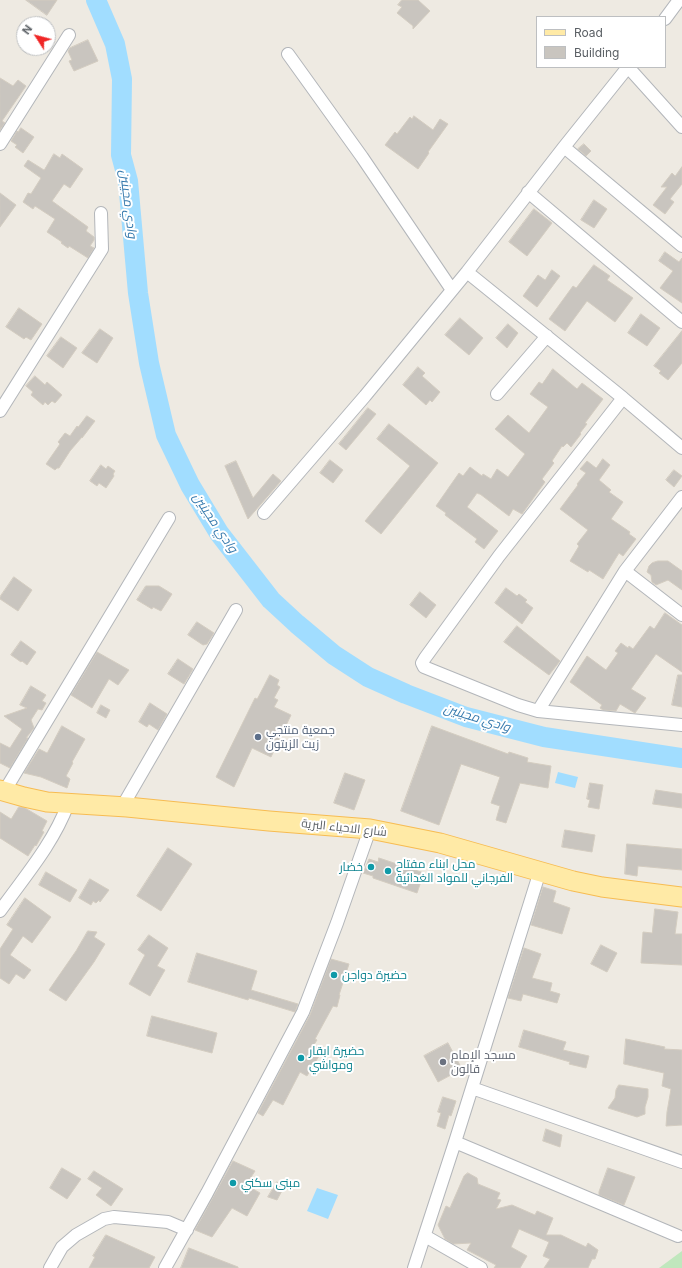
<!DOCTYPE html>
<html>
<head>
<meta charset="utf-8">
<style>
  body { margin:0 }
  #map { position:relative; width:682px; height:1268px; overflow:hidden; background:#eeeae2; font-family:Inter,sans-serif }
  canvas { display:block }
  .legend { position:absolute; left:536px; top:16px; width:130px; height:52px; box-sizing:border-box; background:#fff; border:1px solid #bdbfc1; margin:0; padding:5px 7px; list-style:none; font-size:12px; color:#5a5f64 }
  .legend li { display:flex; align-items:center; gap:8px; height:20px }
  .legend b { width:20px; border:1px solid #bdbfc1 }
  .north { position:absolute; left:16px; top:16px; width:40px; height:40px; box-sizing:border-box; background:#fff; border:1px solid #bdbfc1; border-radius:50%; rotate:306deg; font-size:11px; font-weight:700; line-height:16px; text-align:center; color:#5a5f64 }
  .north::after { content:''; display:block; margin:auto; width:14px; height:18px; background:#f02626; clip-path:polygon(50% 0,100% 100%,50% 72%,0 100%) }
</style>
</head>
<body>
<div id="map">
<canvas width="682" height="1268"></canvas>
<ul class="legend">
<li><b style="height:5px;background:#ffeaa6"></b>Road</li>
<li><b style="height:11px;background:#c9c5bf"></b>Building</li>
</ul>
<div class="north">N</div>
</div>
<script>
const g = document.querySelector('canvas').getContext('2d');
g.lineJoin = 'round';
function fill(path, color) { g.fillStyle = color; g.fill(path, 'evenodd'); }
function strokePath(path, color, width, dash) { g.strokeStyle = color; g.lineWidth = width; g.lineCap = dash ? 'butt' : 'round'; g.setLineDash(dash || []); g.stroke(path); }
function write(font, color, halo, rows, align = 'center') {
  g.font = font + ' Inter,Cairo,sans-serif'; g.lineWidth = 4; g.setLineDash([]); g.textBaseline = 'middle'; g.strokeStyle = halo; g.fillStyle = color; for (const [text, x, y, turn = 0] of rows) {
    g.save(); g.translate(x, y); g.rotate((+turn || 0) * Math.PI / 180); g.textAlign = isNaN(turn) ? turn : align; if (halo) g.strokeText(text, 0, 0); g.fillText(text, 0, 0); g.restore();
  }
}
fill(new Path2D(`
  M682 1251V1268H659Z`), '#c0e7bd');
fill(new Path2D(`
  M558 772 578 777 575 788 555 783Z
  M317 1188 338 1195 328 1219 307 1211Z`), '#a1ddff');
strokePath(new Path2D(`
  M96 0 115 44 122 79 121 155 128 181 138 293 149 363 166 435 190 485 219 533 271 600 297 624 334 655 368 677 406 694 466 717 544 737 682 758`), '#a1ddff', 20);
const building = new Path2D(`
  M26 0H57L47 15Z
  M402 0H418L430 11 413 29V26L397 13 402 7 398 5Z
  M88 40 98 61 74 71 69 61 72 60 68 51 70 48Z
  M0 78 13 86 18 80 26 86 2 121 5 123 0 130Z
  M414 116 433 130 440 119 448 124 428 152 429 153 418 169 385 145 395 132 397 134 410 117 412 119Z
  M21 128 34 137 23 153 15 147 17 145 11 141 17 131 18 132Z
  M584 144 591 151 586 156 578 149Z
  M54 154 60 158 62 154 83 169 70 188 64 184 52 201 88 227 86 231 94 237V240L90 246 94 248 88 258 69 246 68 248 61 243 62 242 47 232 55 219 35 206 33 209 23 202 28 193 31 194 41 178 24 166 28 160 44 170Z
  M682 167V184L670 199 674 202 665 214 653 205 667 187H661L672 173 675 176Z
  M0 193 16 205 0 227Z
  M594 200 607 209 594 228 581 220Z
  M534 209 552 223 527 256 509 242Z
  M665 252 679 262 682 258V303L660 288 673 271 659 261Z
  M594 265 610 276 607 280 633 298 615 322 587 301 565 331 549 319 573 286 576 288Z
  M552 270 560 276 537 307 523 296 538 275 545 280Z
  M19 308 42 324 31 340 26 337 24 339 6 327Z
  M641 314 660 328 647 346 628 333Z
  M460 318 483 338 469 355 445 335Z
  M508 324 518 333 507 348 496 338Z
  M100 329 113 338 97 363 82 353Z
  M682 331V363L668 380 659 373 661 371 654 366Z
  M61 337 77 348 63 368 47 356Z
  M418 367 425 373 422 376 440 392 432 402 430 400 426 405 403 385Z
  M553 369 577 389 582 383 603 399 585 423 587 424 580 433 581 434 571 447 567 443 563 447 562 446 552 461 554 463 542 479 545 482 522 514 513 509 509 516 480 494H479L477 493 467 507 498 531 484 549 475 542 477 539 445 515 446 513 436 506 459 473 463 476 470 467 482 476 483 474 491 479 497 469 508 477 525 454 495 429 508 415 529 433 548 407 530 394 539 382 542 384Z
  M35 376 45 385 47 382 62 395 55 403 52 401 48 405 45 402 43 405 31 395 33 392 26 386Z
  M368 408 376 414 346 450 339 444Z
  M87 416 95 421 82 438V437L70 451 59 468H57L55 470 46 464 60 444 58 442 65 433 70 436 77 426 78 427Z
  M389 424 438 463 381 534 365 521 410 466 377 439Z
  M603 459 610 465 599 480 611 490 609 492 623 502 611 519 630 532 629 534 636 539 623 556 619 553 603 579 589 570 588 572 570 561 579 546 577 544 588 530 560 509 578 485 577 484 586 473 580 469 587 461 596 468Z
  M330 460 343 470 333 483 320 473Z
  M236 461 253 498 273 474 281 481 248 519 225 466Z
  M101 465 106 469 108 466 115 471 113 474 114 476 106 488 99 483 97 486 90 481Z
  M674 470 682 476 674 487 666 480Z
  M658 561H668L682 571V590L668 580 656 585 652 582 651 575 647 572 649 566 652 563Z
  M14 577 32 590 18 611 0 599V597Z
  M146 586H159L172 594 161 611 153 607 152 609 137 600Z
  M506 588 517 596 519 594 527 600 525 602 533 608 522 624 495 603Z
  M420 592 436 605 426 618 410 605Z
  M665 613 682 625V672L656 654 631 689 646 698 635 713 620 704 616 711 603 710 600 708 602 705 570 682 587 656 606 670 618 653 615 651 621 643 628 648 629 646 633 649 650 626 654 629Z
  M197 622 214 633 207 644 203 645 188 635Z
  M517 626 560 661 549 675 504 642Z
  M21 641 36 652 27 665 22 661 21 662 11 655Z
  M97 652 129 670 118 685 109 679 92 708 71 695Z
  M178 659 193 669 184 684 168 674Z
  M270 675 279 680 277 685 280 687 274 698 278 700 274 707 291 715 271 757 252 748 234 787 216 777 255 698 257 699Z
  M678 675H682V707L672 705Z
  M31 686 46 695 42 701 46 703 42 710 38 709 31 720 34 728 26 738H28L10 768 0 763V743L10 748 22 729 4 716 27 708 20 705Z
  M150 703 167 714 158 730 149 724 147 727 139 722Z
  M101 705 110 710 106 718 97 713Z
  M62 726 85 739 72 762 73 763 66 776 70 779 67 788 41 777 24 773 39 749 47 753Z
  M432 726 508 754 509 752 528 758 527 762 551 766 548 788 520 783 506 823 496 820 500 806 491 803 500 777 461 764 439 825 401 811Z
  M345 773 365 780 354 810 334 803Z
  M590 783 603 785 599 809 588 807 590 800 587 799Z
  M656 790 682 794V808L653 804Z
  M19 807 25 808 47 821 42 831 44 832 36 846 35 845 28 856 0 838V812L11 819Z
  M565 830 595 835 592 852 562 847Z
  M627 844 682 849V870L638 866 637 876 625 874Z
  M168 848 192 864 161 911 137 896Z
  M379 858 424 873 417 893 373 878V876L363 873 369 859 378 862Z
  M46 872 77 890 70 902 39 885Z
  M90 879 109 890 100 902 99 900 96 903 93 901 91 905 79 898Z
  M543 887 556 891 553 902 570 908 562 934 531 925Z
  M25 898 51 917 32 943 23 936 10 955 31 970 24 979 16 974 9 984 0 978V949L13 929 7 925Z
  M655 909 678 912 675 934H682V965L641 963 643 932 652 933Z
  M88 931 97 932 94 937 105 944 94 962 66 1001 49 990 76 951Z
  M149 935 168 948 157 966 165 970 150 996 129 984 145 955 138 950Z
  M601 945 617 953 607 972 591 964Z
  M524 948 541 954 532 978 552 983 550 991 560 994 557 1003 523 994 521 1001 508 998Z
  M197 953 257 971 251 990 298 1004 295 1012 249 998 248 1000 188 982Z
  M331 959 349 964 339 995H340L337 1007 333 1006 315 1039 317 1040 313 1046 322 1051 307 1076 300 1072 283 1105 273 1100 263 1116 258 1113 310 1015Z
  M152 1016 217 1033 212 1053 147 1036Z
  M524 1030 566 1042 563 1050 589 1056 586 1068 569 1064 570 1062 519 1047Z
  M626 1039 665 1047 664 1049 682 1050V1125L666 1126 667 1112 671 1089 662 1086 664 1073 624 1064Z
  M448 1043 462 1069 438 1082 424 1056Z
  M619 1085 648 1089V1097L645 1107V1114L637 1117 608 1108 615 1098 616 1090Z
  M443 1097 456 1101 451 1116 449 1115 445 1129 437 1126 441 1113 438 1112Z
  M546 1129 562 1135 560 1147 543 1141Z
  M233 1161 255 1171 246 1185 260 1193 247 1216 232 1208 212 1237 195 1230Z
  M62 1168 81 1179 67 1199 50 1188Z
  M608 1168 635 1177 624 1205 599 1195V1192Z
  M94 1171 123 1189 111 1206 96 1195 102 1188 88 1179Z
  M468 1173 477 1178 478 1184 500 1193 497 1199 501 1200 496 1209 512 1205 535 1215 537 1211 553 1218 546 1235H561L586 1247 588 1243 598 1250 595 1259H592L588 1268H544L550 1259 543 1256 549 1242 519 1229 511 1247 527 1256 520 1268H494L496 1265 467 1250 471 1243 453 1244 445 1239 438 1225 446 1206 450 1208 464 1176Z
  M277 1182 284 1187 277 1200 268 1197Z
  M106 1235 155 1257 149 1268H89L95 1257 93 1256Z
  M189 1248 238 1267V1268H181Z`);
fill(building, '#c9c5bf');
strokePath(building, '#d3ccc0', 1);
const minor = new Path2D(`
  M665 19 679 0
  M288 54 362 157 452 290
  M628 67 682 127
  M0 144 69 35
  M564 147 682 246
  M528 192 682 322
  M467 272 623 398 682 448
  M497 394 547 336
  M623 398 499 556 425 658 422 663 424 667 518 705 538 711 682 725
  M0 411 102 249 101 213
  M264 513 365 396 467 272 564 147 628 67
  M625 571 682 615
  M538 711 625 571 682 497
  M4 792 169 518
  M122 807 236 610
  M0 911C25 876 53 844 68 804
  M472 1088 682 1162
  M455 1142 678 1236
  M425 1236 481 1268
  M50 1268 62 1247 76 1235 104 1219 114 1217 168 1222 187 1230
  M165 1268 207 1193 303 1012 337 923 370 829
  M414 1268 455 1142 540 871`);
const primary = new Path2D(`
  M0 790 24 797 47 802 127 807 269 821 370 829 440 843 573 881 602 887 682 897`);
strokePath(minor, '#b3b6ba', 14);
strokePath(primary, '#f7bc52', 21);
strokePath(minor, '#fff', 12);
strokePath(primary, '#ffeaa6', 19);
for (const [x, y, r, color] of [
  [258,737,4,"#5c6f8a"],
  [371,867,4,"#0f9aa8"],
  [388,871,4,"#0f9aa8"],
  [334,975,4,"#0f9aa8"],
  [301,1058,4,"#0f9aa8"],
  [443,1062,4,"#6b7280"],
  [233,1183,4,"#0f9aa8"]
]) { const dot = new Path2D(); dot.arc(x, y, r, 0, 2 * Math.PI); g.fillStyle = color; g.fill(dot); strokePath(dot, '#fff', 1.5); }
write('12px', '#4e5e75', '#fff', [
  ["جمعية منتجي",266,730],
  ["زيت الزيتون",266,744]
], 'left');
write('12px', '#5a5f64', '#fff', [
  ["شارع الاحياء البرية",344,828,6]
]);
write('12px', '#0d838f', '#fff', [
  ["محل ابناء مفتاح",396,864],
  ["الفرجاني للمواد الغدائية",396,878],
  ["خضار",363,867,"right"],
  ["حضيرة دواجن",342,975],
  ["حضيرة ابقار",309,1051],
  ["ومواشي",309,1065],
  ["مبنى سكني",241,1183]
], 'left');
write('12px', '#5b616d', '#fff', [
  ["مسجد الإمام",451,1055],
  ["قالون",451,1069]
], 'left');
write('italic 13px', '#377aad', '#fff', [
  ["وادي مجينين",128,204,83],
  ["وادي مجينين",215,523,56],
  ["وادي مجينين",477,718,17]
]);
</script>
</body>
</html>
